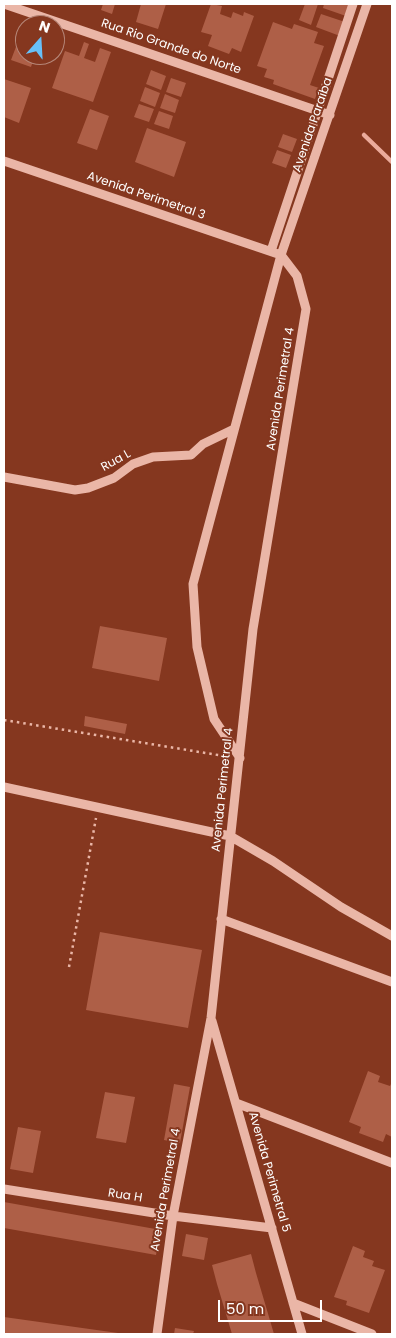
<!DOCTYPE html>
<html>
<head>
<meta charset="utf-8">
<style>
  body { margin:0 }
  #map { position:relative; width:396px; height:1338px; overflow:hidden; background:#85371f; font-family:Poppins,sans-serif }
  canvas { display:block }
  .frame { position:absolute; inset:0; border:5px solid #fff; pointer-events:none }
  .north { position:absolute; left:15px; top:15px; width:50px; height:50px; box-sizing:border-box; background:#85371f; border:1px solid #b68779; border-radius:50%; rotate:19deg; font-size:14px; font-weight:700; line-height:20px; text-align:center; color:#fff }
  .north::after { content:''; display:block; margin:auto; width:18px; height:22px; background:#67c0f8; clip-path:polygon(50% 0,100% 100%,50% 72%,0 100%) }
  .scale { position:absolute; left:218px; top:1300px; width:104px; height:22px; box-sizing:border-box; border:2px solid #fff; border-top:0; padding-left:6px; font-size:15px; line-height:18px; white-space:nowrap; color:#fff; -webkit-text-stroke:4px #85371f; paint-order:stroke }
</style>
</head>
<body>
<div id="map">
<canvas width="396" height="1338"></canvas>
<div class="frame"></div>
<div class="north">N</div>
<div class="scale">50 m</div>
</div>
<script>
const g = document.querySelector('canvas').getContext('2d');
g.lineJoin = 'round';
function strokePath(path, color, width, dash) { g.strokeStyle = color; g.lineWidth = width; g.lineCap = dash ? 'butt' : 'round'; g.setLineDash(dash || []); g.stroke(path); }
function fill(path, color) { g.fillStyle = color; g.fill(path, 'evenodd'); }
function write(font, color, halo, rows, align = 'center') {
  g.font = font + ' Poppins,sans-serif'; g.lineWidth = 4; g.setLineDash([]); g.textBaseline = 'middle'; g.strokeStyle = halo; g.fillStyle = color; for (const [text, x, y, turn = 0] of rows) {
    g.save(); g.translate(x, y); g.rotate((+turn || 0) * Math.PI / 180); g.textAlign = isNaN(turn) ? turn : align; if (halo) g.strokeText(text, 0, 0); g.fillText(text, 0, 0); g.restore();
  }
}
strokePath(new Path2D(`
  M364 135 392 162`), '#ebab9b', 4.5);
fill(new Path2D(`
  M103 4H115L112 14 101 10Z
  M141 4H166L158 29 136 22Z
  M211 4 222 6 220 14 231 18 233 12 243 16 244 12 254 16 241 52 232 48 229 54 208 46 212 35 201 32Z
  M305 4H318L311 25 299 20Z
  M324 4H348L350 5 346 16 323 8Z
  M321 14 345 22 340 36 316 27Z
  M273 22 292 29 294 24 318 32 314 43 324 46 310 85 319 88 315 99 273 84 274 80 264 77 267 69 257 66Z
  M25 23V55H35L31 67 11 60Z
  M84 42 89 44 84 58 95 62 100 48 111 52 93 102 52 88 65 51 79 56Z
  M151 70 166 76 161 90 146 84Z
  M171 78 186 83 181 97 166 92Z
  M4 79 31 88 19 123 4 117Z
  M145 87 160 93 155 107 140 101Z
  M165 94 179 100 175 113 160 108Z
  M139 104 154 109 149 122 134 117Z
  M90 109 109 116 97 150 77 143Z
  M159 111 173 116 169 129 154 124Z
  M147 128 186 142 174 177 135 162Z
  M283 134 297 139 292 152 278 147Z
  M277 150 291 155 286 168 272 163Z
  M100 626 167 638 159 681 92 668Z
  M85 716 127 724 125 734 84 726Z
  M100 932 202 950 188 1028 86 1010Z
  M368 1071 380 1076 378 1082 390 1086 392 1082V1137L386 1134 383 1142 359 1133 361 1127 349 1122Z
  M174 1084 190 1087 180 1143 164 1140Z
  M105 1092 135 1097 126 1143 96 1138Z
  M18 1127 41 1131 33 1173 10 1169Z
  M4 1202 161 1230 156 1255 4 1228Z
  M186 1234 208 1238 204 1260 182 1256Z
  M353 1246 365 1251 363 1257 374 1261 372 1266 385 1270 369 1313 346 1305 347 1301 334 1297Z
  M251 1254 256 1273 274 1334H232L217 1284 212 1265Z
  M4 1317 118 1333V1334H4Z
  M175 1328 194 1331 193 1334H174Z`), '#ae5f47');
strokePath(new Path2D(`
  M4 720 224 756
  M69 967 96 818`), '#eab6a7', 2.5, [2.5, 4]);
strokePath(new Path2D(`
  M4 4 330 115
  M4 161 281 255 297 276 306 309 253 629 211 1018 173 1216 157 1334
  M271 251 353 4
  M4 477 75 490 88 488 114 478 133 464 153 457 191 455 203 444 234 429
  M240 758 214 719 197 647 193 584 281 255 367 4
  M4 787 230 836 273 861 341 907 392 936
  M221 919 392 982
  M212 1021 302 1334
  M236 1103 392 1163
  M4 1189 173 1216 272 1228
  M293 1303 372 1334`), '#eab6a7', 9);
write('12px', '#fff', '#85371f', [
  ["Rua Rio Grande do Norte",171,47,19],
  ["Avenida Paraíba",313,125,-71],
  ["Avenida Perimetral 3",146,196,19],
  ["Avenida Perimetral 4",281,389,-81],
  ["Rua L",116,461,-29],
  ["Avenida Perimetral 4",223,790,-84],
  ["Avenida Perimetral 5",269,1172,74],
  ["Avenida Perimetral 4",166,1190,-80],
  ["Rua H",125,1196,9]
]);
</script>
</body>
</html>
